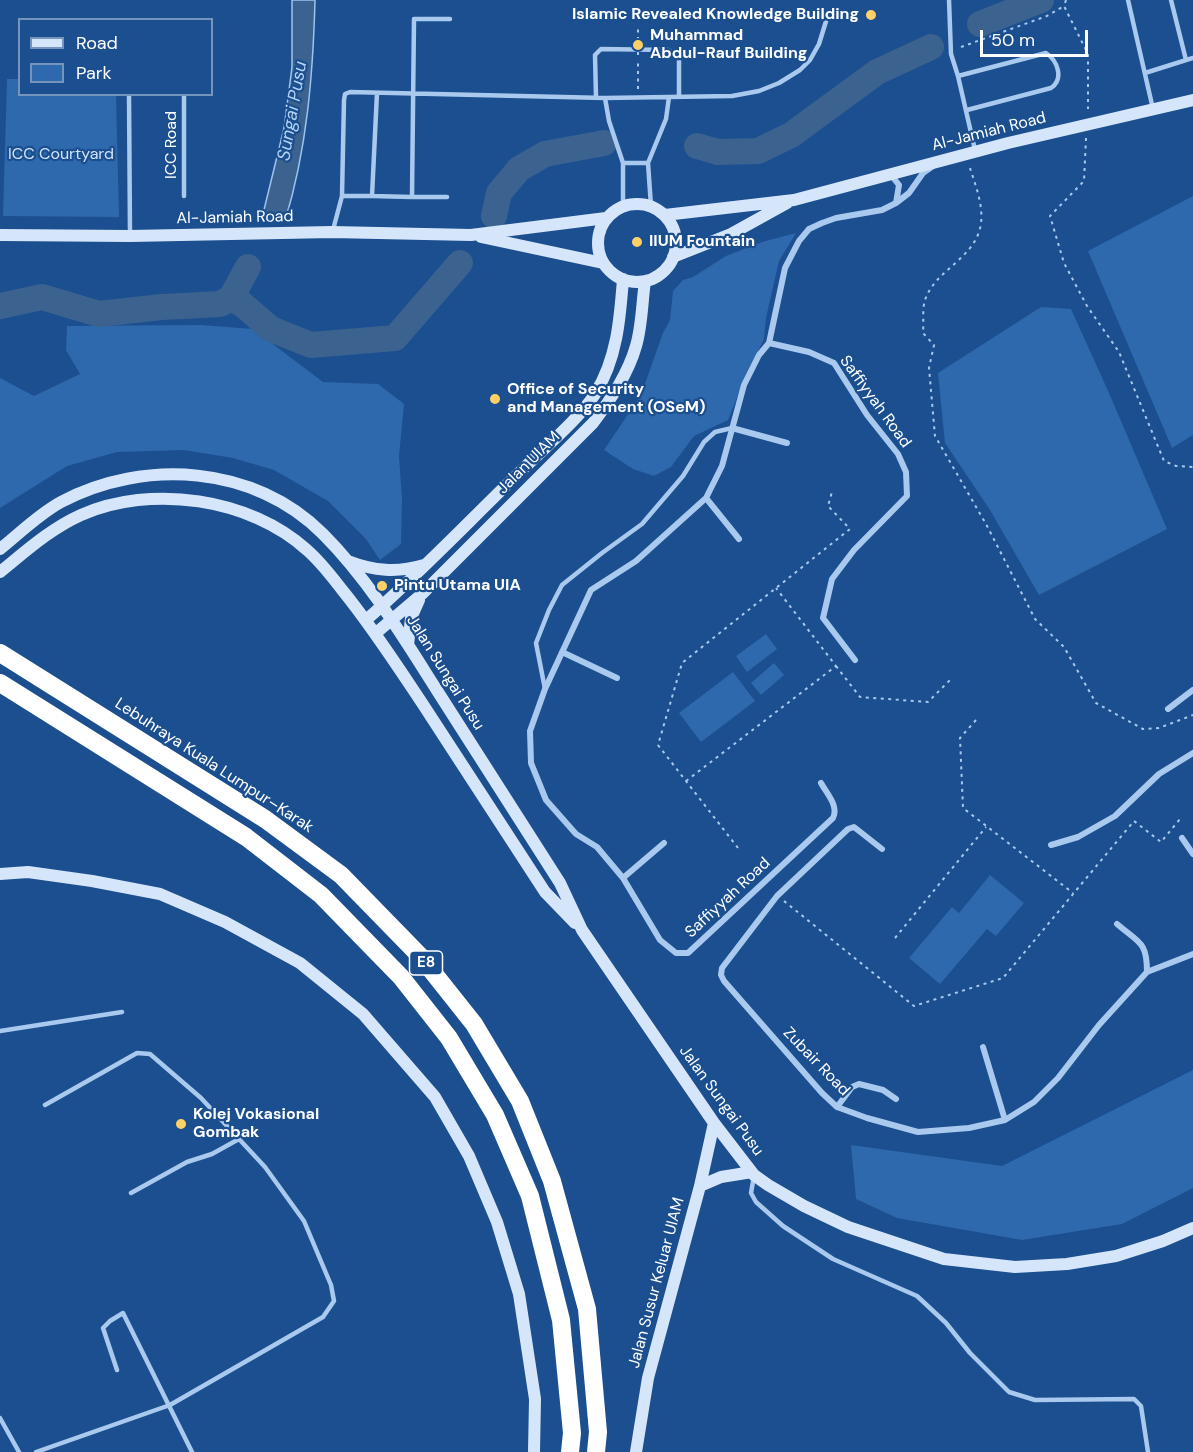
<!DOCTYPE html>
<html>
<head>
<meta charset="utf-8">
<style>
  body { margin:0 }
  #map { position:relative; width:1193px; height:1452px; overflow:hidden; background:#1b4f8f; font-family:"DM Sans",sans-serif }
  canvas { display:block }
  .legend { position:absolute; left:18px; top:18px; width:195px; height:78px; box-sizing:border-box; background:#1b4f8f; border:2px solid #7695bc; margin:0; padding:8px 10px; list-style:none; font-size:18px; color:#fff }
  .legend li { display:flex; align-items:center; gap:12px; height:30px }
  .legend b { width:30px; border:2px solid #7695bc }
  .scale { position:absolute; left:980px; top:30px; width:108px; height:27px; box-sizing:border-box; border:3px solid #fff; border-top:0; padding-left:8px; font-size:18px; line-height:21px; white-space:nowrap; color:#fff; -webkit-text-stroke:4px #1b4f8f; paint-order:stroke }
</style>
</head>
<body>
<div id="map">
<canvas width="1193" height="1452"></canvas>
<ul class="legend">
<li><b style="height:8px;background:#d6e6fa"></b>Road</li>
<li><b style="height:16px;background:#2e69ad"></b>Park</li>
</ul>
<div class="scale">50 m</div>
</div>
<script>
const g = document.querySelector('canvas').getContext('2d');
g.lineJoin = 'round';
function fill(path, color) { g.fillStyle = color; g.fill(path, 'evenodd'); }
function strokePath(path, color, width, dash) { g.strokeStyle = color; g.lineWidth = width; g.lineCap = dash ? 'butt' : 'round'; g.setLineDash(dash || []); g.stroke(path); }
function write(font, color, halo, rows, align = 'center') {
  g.font = font + ' "DM Sans",sans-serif'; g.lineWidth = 4.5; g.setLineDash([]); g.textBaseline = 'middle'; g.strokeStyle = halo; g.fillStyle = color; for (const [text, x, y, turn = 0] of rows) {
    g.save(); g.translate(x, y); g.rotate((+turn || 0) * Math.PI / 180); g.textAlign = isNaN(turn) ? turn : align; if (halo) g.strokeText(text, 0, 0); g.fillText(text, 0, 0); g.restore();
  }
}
fill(new Path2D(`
  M7 79H19L20 94 116 95 119 217 3 216Z
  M1193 196V435L1172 448 1088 251Z
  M796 233 779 261 766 318 764 339 746 375 728 420 694 436 671 467 654 476 633 469 604 450 641 395 663 333 670 320 673 291 683 280 693 277 726 256 762 242Z
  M1041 307 1071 309 1109 393 1167 529 1039 595 990 510 945 443 938 373Z
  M201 325 253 329 323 382 378 384 404 404 399 456 402 500 401 544 380 560 366 539 328 501 274 470 233 458 184 450 117 452 67 466 0 508V378L34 396 80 374 66 350 67 326Z
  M766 634 777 649 747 672 736 656Z
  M774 663 784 675 761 695 751 683Z
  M733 672 755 701 701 742 679 713Z
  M990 875 1024 903 996 936 987 929 940 984 909 958 952 907 959 913Z
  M1193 1070V1188L1122 1224 1022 1240 897 1218 856 1199 851 1145 1002 1166Z`), '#2e69ad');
const water = new Path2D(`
  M292 0H315C313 75 307 149 285 221L262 218 284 128 292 67Z`);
fill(water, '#3c6290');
strokePath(water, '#9cc4f0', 1.5);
strokePath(new Path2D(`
  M980 24 1041 0
  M697 146 718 152 758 151 791 135 877 72 931 47
  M494 216 499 193 519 169 545 154 604 143
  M231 298 248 267
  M0 306 42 297 99 314 162 307 220 304 231 298 242 304 271 329 311 345 395 338 460 263`), '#3c6290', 26);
strokePath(new Path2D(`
  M1066 0 1064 6 1088 54V109
  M638 40V29
  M961 47 1047 16 1064 6
  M638 89V59
  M1086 138 1084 181 1050 216 1064 263 1087 306 1119 352 1164 461 1176 466 1193 467
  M970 168C976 187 986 211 979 232 969 261 935 271 925 300 922 309 924 323 923 333L934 345 929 368 935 436 986 524 1035 619 1064 647 1096 703 1143 729 1159 728 1193 715
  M836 666 860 697 928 702 951 679
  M976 720 960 738 963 808 1073 893
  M686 781 836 666 776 588
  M738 848 658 745 682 663 850 529 828 506 832 492
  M784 901 914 1006 1003 978 1134 821 1161 842 1180 819
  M895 938 986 827`), '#a9c9ee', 2, [3, 4.5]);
strokePath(new Path2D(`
  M949 0 951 54 958 76 975 150
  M1128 0 1153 109
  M1171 0 1186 60
  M1145 73 1193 58
  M958 76 1046 53C1058 61 1064 79 1051 88L967 110
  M377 93 372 196 412 197 414 19H450
  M129 94 130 236
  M184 94V196
  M596 97 595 55 601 49 668 50 679 57V97
  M605 98 609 121 623 163V206
  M623 163H648
  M342 196H372
  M412 197H447
  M651 206 648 163 666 119 669 97
  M333 230 342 196 344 100 345 94 350 92 605 98 732 96 759 91 779 83 800 70 810 60 819 44 827 18
  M545 689 536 643 549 610 562 585 602 553 642 524 683 476 704 442 715 432 732 428
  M0 1031 122 1012
  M754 1176 751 1193 756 1202 783 1226 833 1259 917 1296 946 1323 970 1353 1009 1392 1035 1400 1134 1399 1141 1406 1148 1452
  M131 1193 187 1162 212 1154 239 1139
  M117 1370 103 1328 110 1321 123 1313 192 1452
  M0 1418 19 1452
  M36 1452 170 1405 323 1317 334 1301 331 1285 304 1221 265 1167 201 1098 150 1054 137 1053 45 1105`), '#a9c9ee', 4.5);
strokePath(new Path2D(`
  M891 175 899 185 896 203
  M769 343 809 352 834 363 867 415 898 454 906 472 907 496 854 550 832 579 823 618 855 660
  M732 428 787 443
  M706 498 739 539
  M562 652 617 678
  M1168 709 1193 690
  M821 783C827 794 839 806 833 818L688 953H676L660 940 623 878 597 847 576 834 546 800 531 763 530 731 545 689 591 590 636 561 706 498 722 466 744 385 759 355 769 343 785 268 799 241 809 229 822 223 836 218 882 210 896 203 909 193 923 173 933 166
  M1182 838 1193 854
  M1051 845 1078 837 1115 816 1159 774 1193 753
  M882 849 854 827 848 829 777 896 722 968 721 975 724 981 822 1093 837 1107 867 1118 918 1132 969 1128 1005 1120 1034 1102 1058 1078 1099 1025 1147 972 1193 954
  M623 878 664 843
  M1117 924C1139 943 1147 941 1147 972
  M983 1047 1005 1120
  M837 1107 852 1087 859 1084 883 1090 896 1099`), '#a9c9ee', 6);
strokePath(new Path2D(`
  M598 243a39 39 0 1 1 78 0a39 39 0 1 1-78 0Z
  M665 215 794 200 1008 143 1193 100
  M0 235 130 236 332 232 471 235 606 218
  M481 237 603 263
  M673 257 731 234 787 203
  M0 549C20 533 39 514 61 502 144 458 255 465 323 534 369 580 403 637 438 692 478 755 519 819 560 883L582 930 714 1123 754 1175 768 1185 804 1206 848 1227 944 1259 1015 1267 1067 1264 1116 1256 1163 1241 1193 1228
  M348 561C374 571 397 573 424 565
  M0 572C26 551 50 529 81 515 151 484 250 498 307 550 321 562 332 577 343 591 373 628 398 667 424 706 464 768 505 830 545 892L575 923
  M366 620C421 572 470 520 522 470 543 449 580 418 595 394 617 359 620 319 623 279
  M376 633 422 594 593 423C611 399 628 374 636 346 642 326 642 302 645 281
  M408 645 411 618 419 600
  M0 874 28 872 92 881 160 894 225 922 300 963 363 1014 435 1097 469 1156 497 1222 519 1294 535 1399 534 1452
  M700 1186 721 1177 752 1172
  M636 1452 648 1378 700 1186 714 1123`), '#d6e6fa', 12);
strokePath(new Path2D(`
  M0 653 265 819 341 875 420 956 474 1024 520 1101 552 1181 587 1309 598 1432 596 1452
  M0 683 246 837 321 895 401 977 449 1038 495 1115 530 1196 561 1320 572 1433 570 1452`), '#fff', 18);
strokePath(new Path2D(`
  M638 55V40`), '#a9c9ee', 2, [3, 4.5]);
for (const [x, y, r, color] of [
  [871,15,6,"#ffd166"],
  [638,45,6,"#ffd166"],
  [637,242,6,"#ffd166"],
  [495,399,6,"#ffd166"],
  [382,586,6,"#ffd166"],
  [181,1124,6,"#ffd166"]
]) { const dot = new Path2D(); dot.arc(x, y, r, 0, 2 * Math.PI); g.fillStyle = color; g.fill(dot); strokePath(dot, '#1b4f8f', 2); }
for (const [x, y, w] of [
  [426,963,33]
]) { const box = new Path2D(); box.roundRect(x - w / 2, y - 12, w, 24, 4.5); g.fillStyle = '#1b4f8f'; g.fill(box); strokePath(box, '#fff', 1.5); }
write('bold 15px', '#fff', null, [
  ["E8",426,963]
]);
write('bold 16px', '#fff', '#1b4f8f', [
  ["Islamic Revealed Knowledge Building",859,15,"right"],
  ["Muhammad",650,36],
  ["Abdul-Rauf Building",650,54],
  ["IIUM Fountain",649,242],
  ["Office of Security",507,390],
  ["and Management (OSeM)",507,408],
  ["Pintu Utama UIA",394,586],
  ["Kolej Vokasional",193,1115],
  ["Gombak",193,1133]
], 'left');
write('16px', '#fff', '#1b4f8f', [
  ["Al-Jamiah Road",989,132,-14],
  ["ICC Road",172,145,-90],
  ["Al-Jamiah Road",235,218,-1],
  ["Saffiyyah Road",875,402,54],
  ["Jalan UIAM",529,463,-45],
  ["Jalan Sungai Pusu",445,673,58],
  ["Lebuhraya Kuala Lumpur–Karak",214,766,33],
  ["Saffiyyah Road",728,898,-43],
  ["Zubair Road",816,1062,46],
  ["Jalan Sungai Pusu",721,1101,54],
  ["Jalan Susur Keluar UIAM",657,1283,-75]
]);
write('16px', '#cfe3fa', '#1b4f8f', [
  ["ICC Courtyard",61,155]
]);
write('italic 18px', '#b5d3f5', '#1b4f8f', [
  ["Sungai Pusu",293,111,-80]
]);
</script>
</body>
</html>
